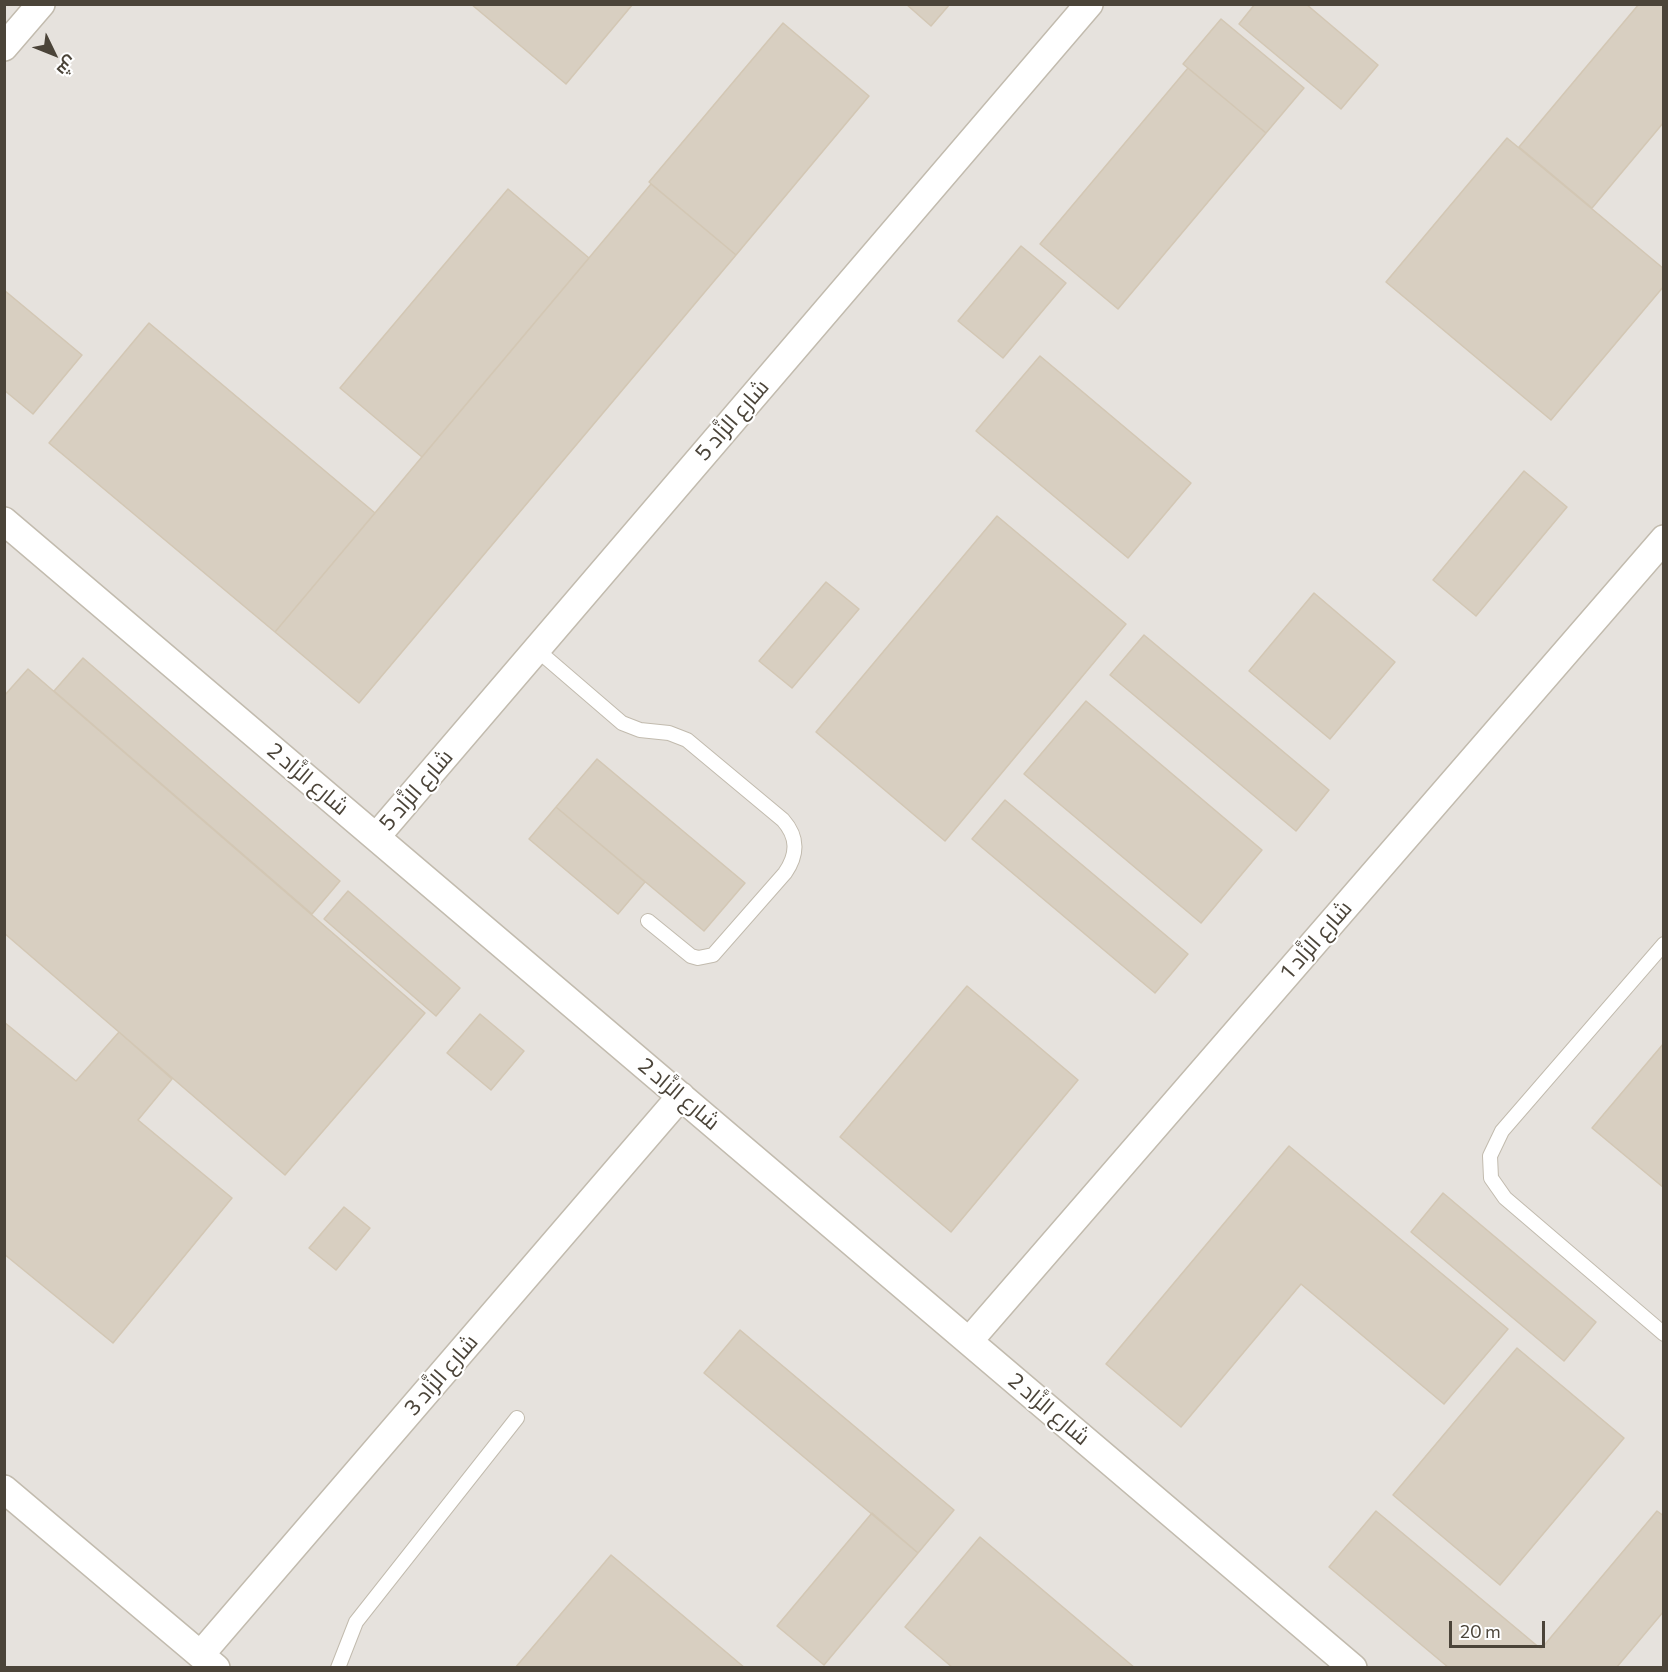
<!DOCTYPE html>
<html>
<head>
<meta charset="utf-8">
<style>
  body { margin:0 }
  #map { position:relative; width:1668px; height:1672px; overflow:hidden; background:#f6f3ec; font-family:Commissioner,Cairo,sans-serif }
  canvas { display:block }
  .frame { position:absolute; inset:0; border:6px solid #4b4439; pointer-events:none }
  .north { position:absolute; left:24px; top:24px; width:60px; height:60px; -webkit-text-stroke:4px #fff; paint-order:stroke; rotate:133deg; font-size:16px; font-weight:700; line-height:24px; text-align:center; color:#4b4439 }
  .north::after { content:''; display:block; margin:auto; width:21px; height:27px; background:#4b4439; clip-path:polygon(50% 0,100% 100%,50% 72%,0 100%) }
  .scale { position:absolute; left:1449px; top:1621px; width:96px; height:27px; box-sizing:border-box; border:3px solid #4b4439; border-top:0; padding-left:8px; font-size:18px; line-height:21px; white-space:nowrap; color:#4b4439; -webkit-text-stroke:4px #fff; paint-order:stroke }
</style>
</head>
<body>
<div id="map">
<canvas width="1668" height="1672"></canvas>
<div class="frame"></div>
<div class="north">ش</div>
<div class="scale">20 m</div>
</div>
<script>
const g = document.querySelector('canvas').getContext('2d');
g.lineJoin = 'round';
function fill(path, color) { g.fillStyle = color; g.fill(path, 'evenodd'); }
function strokePath(path, color, width, dash) { g.strokeStyle = color; g.lineWidth = width; g.lineCap = dash ? 'butt' : 'round'; g.setLineDash(dash || []); g.stroke(path); }
function write(font, color, halo, rows, align = 'center') {
  g.font = font + ' Commissioner,Cairo,sans-serif'; g.lineWidth = 4.5; g.setLineDash([]); g.textBaseline = 'middle'; g.strokeStyle = halo; g.fillStyle = color; for (const [text, x, y, turn = 0] of rows) {
    g.save(); g.translate(x, y); g.rotate((+turn || 0) * Math.PI / 180); g.textAlign = isNaN(turn) ? turn : align; if (halo) g.strokeText(text, 0, 0); g.fillText(text, 0, 0); g.restore();
  }
}
fill(new Path2D(`
  M5 5H1663V1667L5 1668Z`), '#e6e2dd');
const building = new Path2D(`
  M471 4H633L566 84Z
  M906 4H950L931 26Z
  M1255 4H1306L1378 65 1341 109 1239 24Z
  M1639 4H1664V122L1592 208 1519 147Z
  M1221 19 1304 88 1266 133 1183 64Z
  M783 23 869 96 736 255 649 182Z
  M1188 68 1266 133 1118 309 1040 244Z
  M1507 138 1664 269V286L1551 420 1386 282Z
  M651 184 736 255 359 703 275 632Z
  M508 189 589 258 422 457 340 388Z
  M1021 246 1066 283 1003 358 958 321Z
  M4 290 82 355 33 414 4 390Z
  M149 323 375 513 275 632 49 443Z
  M1040 356 1191 483 1128 558 976 431Z
  M1524 471 1567 507 1476 616 1433 580Z
  M997 516 1126 624 945 841 816 732Z
  M826 582 859 609 792 688 759 661Z
  M1314 593 1395 662 1330 739 1249 671Z
  M1144 635 1329 790 1296 831 1110 675Z
  M83 658 340 881 312 914 54 691Z
  M28 669 425 1013 285 1175 4 933V696Z
  M1086 701 1262 850 1201 923 1024 774Z
  M597 759 745 883 704 931 556 807Z
  M1005 800 1188 954 1155 993 972 839Z
  M556 807 645 882 618 914 529 839Z
  M348 891 460 988 436 1016 324 919Z
  M967 986 1078 1080 951 1232 840 1137Z
  M480 1014 524 1051 491 1090 447 1053Z
  M4 1022 76 1081 119 1032 172 1079 138 1120 232 1198 113 1343 4 1254Z
  M1664 1043V1188L1592 1128Z
  M1289 1146 1508 1329 1444 1404 1301 1284 1181 1427 1106 1364Z
  M1443 1193 1596 1322 1564 1361 1411 1232Z
  M344 1207 370 1228 336 1270 309 1248Z
  M740 1330 954 1510 918 1553 704 1373Z
  M1517 1348 1624 1438 1500 1585 1393 1495Z
  M1376 1511 1541 1649 1657 1511 1664 1516V1611L1616 1668H1449L1329 1567Z
  M872 1513 918 1553 824 1665 777 1626Z
  M980 1537 1135 1668H953L905 1627Z
  M611 1555 745 1668H515Z`);
fill(building, '#d8cfc1');
strokePath(building, '#d3c7b4', 1.5);
const lane = new Path2D(`
  M536 649 622 723 640 730 669 733 687 740 783 820C798 837 798 854 785 873L713 955 698 958 691 956 648 921
  M1664 944 1502 1131 1490 1156 1491 1178 1505 1198 1664 1334
  M338 1668 356 1622 517 1418`);
const street = new Path2D(`
  M4 47 41 4
  M4 521 1353 1668
  M376 837 1089 4
  M969 1341 1664 539
  M4 1489 216 1668
  M201 1654 681 1096`);
strokePath(lane, '#c2bbae', 16);
strokePath(street, '#c2bbae', 30);
strokePath(lane, '#fff', 14);
strokePath(street, '#fff', 27);
write('22px', '#4b4439', '#fff', [
  ["شارع الزَّاد 5",732,420,-49],
  ["شارع الزَّاد 2",308,779,40],
  ["شارع الزَّاد 5",416,790,-49],
  ["شارع الزَّاد 1",1316,940,-49],
  ["شارع الزَّاد 2",679,1094,40],
  ["شارع الزَّاد 3",441,1375,-49],
  ["شارع الزَّاد 2",1049,1409,40]
]);
</script>
</body>
</html>
